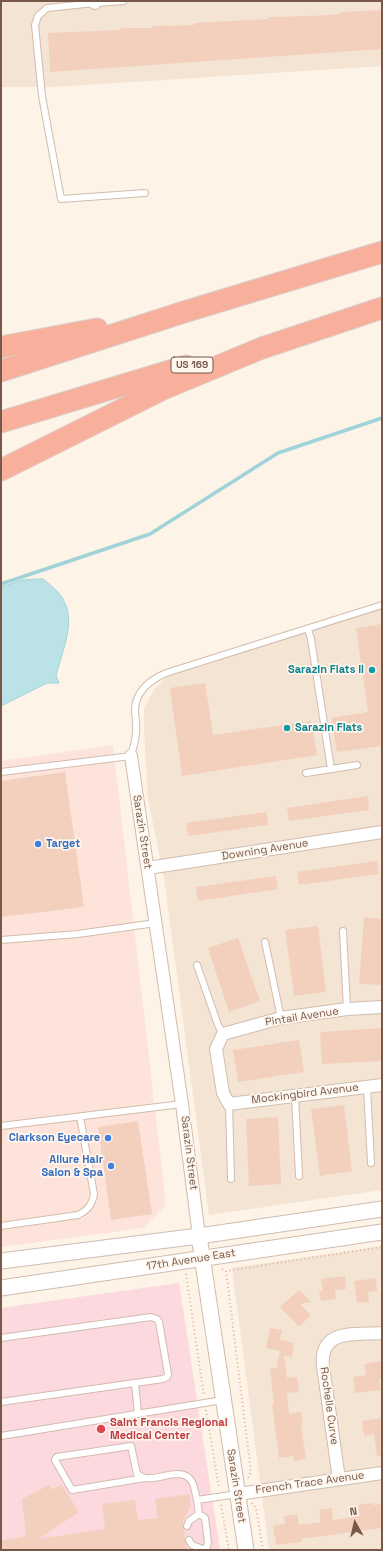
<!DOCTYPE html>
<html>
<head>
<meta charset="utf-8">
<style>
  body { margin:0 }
  #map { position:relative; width:383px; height:1551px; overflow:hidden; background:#fdf3e6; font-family:"Space Grotesk",sans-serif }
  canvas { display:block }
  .frame { position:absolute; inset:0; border:2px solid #77584a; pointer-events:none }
  .north { position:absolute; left:335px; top:1503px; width:40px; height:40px; -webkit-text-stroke:3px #fff7ed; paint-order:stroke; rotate:352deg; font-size:11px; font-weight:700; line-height:16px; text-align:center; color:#77584a }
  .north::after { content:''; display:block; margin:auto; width:14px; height:18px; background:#77584a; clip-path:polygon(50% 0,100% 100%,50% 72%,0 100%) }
</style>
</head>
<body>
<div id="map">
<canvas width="383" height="1551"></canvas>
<div class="frame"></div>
<div class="north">N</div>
</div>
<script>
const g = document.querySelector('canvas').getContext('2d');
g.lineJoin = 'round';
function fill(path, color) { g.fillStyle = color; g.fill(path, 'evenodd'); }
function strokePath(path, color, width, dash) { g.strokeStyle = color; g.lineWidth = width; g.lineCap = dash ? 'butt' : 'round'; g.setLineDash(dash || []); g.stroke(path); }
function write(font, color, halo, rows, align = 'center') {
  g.font = font + ' "Space Grotesk",sans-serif'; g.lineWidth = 3.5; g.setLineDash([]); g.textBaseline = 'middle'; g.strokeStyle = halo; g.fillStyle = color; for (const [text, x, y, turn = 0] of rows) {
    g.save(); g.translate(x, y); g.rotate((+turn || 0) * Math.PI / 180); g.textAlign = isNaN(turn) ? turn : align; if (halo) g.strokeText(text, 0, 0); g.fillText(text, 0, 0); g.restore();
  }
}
fill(new Path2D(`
  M1 1H382V66L53 87H1Z
  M382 605V1190L209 1215 164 878 148 799 144 731V709L153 691 166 677 191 664Z
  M382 1246V1550H269L232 1268Z`), '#f4e4d4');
fill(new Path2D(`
  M113 745 166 1205 143 1228 1 1247V761Z`), '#fde3da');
fill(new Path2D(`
  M179 1283 220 1550H1V1308Z`), '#fbd9de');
const water = new Path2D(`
  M43 579C49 584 57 590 61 596 78 620 62 650 56 676L59 683H47L1 706V587L22 580Z`);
fill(water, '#bae2e7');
strokePath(water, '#a0d3d9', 1);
strokePath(new Path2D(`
  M1 584 150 534 278 453 382 418`), '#a0d3d9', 3.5);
fill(new Path2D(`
  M382 10V49L50 72 48 33 121 30V28H152V26L164 25V26L194 25V23L268 19V17L311 16 341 14V12Z
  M382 624V746L337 752 331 718 368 712 356 628Z
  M205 683 213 735 311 721 317 755 182 776 170 688Z
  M65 772 84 907 1 917V781Z
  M368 796 369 810 289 821 287 808Z
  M266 812 268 825 188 836 186 823Z
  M377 861 379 874 299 885 297 872Z
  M276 876 278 889 198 901 196 887Z
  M364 917 382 919V985L359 984Z
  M318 926 326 992 294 996 285 930Z
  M238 938 260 1001 229 1012 208 948Z
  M382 1028V1061L322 1064 320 1032Z
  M299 1040 304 1072 238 1082 233 1050Z
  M344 1105 352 1171 320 1176 311 1109Z
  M278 1117 281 1184 249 1186 246 1119Z
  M138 1121 152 1214 111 1220 98 1127Z
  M345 1276 346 1289 335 1290 336 1299 321 1301 319 1291H323L321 1279Z
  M376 1278 377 1291 368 1292 369 1302 357 1303 354 1281Z
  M299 1290 311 1302 300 1304 311 1315 299 1327 280 1307Z
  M270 1328 282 1330 280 1340 294 1343 292 1357 284 1356 287 1378 297 1377 299 1392 287 1393 289 1414 301 1412 303 1425H301L306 1459 294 1461 293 1456 279 1458 272 1404H274L270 1369 277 1368 280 1351 266 1348Z
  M382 1361V1379H379L381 1390 355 1393 353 1377 366 1375 364 1364Z
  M382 1418V1456H377L374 1434 364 1436 362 1421Z
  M61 1484 79 1512 38 1539 105 1529 102 1504 135 1500 138 1520 158 1518 155 1499 189 1494 191 1506 183 1521 187 1550H1V1541L26 1536 22 1499 49 1485 53 1490Z
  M373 1503V1505L382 1504V1528L301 1539V1542L276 1545 273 1526 285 1524 284 1516 297 1514 299 1525 321 1522 319 1510 332 1508 333 1520 360 1516 358 1505Z`), '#f3d0bd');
const service = new Path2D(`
  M123 1 95 3 47 8 38 16 35 25 42 96 61 199 145 193
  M308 629 311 639 331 769
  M1 772 131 756C133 748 136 740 136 732 137 724 135 717 135 709 136 691 150 680 166 673L382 605
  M306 773 357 765
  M343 931 347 1009
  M1 940 78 934 156 923
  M265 942 281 1018
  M197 965 218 1025 223 1034
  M367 1087 371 1163
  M295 1096 299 1176
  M229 1104 231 1179
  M1 1126 182 1104
  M1 1226 78 1215C88 1210 92 1205 94 1194L80 1117
  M1 1338 151 1317 157 1319 159 1322 168 1374 167 1377 163 1379 1 1402
  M135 1383 138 1414
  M1 1436 223 1400
  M145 1478 72 1490 55 1460 57 1457 131 1446 137 1474C139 1475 142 1478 145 1478 158 1481 179 1467 190 1479 195 1484 195 1494 197 1500L238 1494
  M197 1500 199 1514 205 1518 208 1542 206 1550
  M187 1526 189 1521 199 1514
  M189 1540 192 1545 206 1550`);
const minor = new Path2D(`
  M95 1V3
  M131 756 182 1104 199 1236
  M148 868 382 832
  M382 1007 347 1009 281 1018 223 1034 216 1049 223 1093 229 1104 382 1085
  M339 1479 323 1366C319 1328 356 1335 382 1333
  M238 1494 382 1473`);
const tertiary = new Path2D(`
  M199 1236 246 1550
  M1 1261 199 1236 382 1209
  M1 1288 382 1232`);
const motorway = new Path2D(`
  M1 347 97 329
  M1 371 184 312 382 252
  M1 422 186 366
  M1 470 163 389 262 348 382 308`);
strokePath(service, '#d1bcae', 8);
strokePath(minor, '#d1bcae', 14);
strokePath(tertiary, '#d1bcae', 17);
strokePath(motorway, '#d9d0cc', 23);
strokePath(new Path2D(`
  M222 1269 226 1271 382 1247
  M226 1271 251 1472 248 1478
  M186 1274 204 1396
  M206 1410 219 1488
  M252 1503 256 1508 263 1550
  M221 1505 229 1550`), '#d8b3a0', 2, [1, 3]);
strokePath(service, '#fff', 6);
strokePath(minor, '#fff', 12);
strokePath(tertiary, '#fff', 15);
strokePath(motorway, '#f8b09c', 21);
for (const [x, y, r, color] of [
  [372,670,4,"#0f9aa8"],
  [287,728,4,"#0f9aa8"],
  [38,844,4,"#3f7fe0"],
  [108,1138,4,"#3f7fe0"],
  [111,1166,4,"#3f7fe0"],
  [101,1429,5,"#e0444e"]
]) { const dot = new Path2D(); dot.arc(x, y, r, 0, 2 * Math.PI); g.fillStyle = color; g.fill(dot); strokePath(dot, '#fff7ed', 1.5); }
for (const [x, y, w] of [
  [192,365,42]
]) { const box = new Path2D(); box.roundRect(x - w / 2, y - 8, w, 16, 3); g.fillStyle = '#fff7ed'; g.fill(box); strokePath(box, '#77584a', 1); }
write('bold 10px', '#77584a', null, [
  ["US 169",192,365]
]);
write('bold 11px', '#0d838f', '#fff7ed', [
  ["Sarazin Flats II",364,670],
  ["Sarazin Flats",295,728,"left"]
], 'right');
write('11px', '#77584a', '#fff7ed', [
  ["Sarazin Street",142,832,81],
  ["Downing Avenue",265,850,-9],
  ["Pintail Avenue",302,1017,-9],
  ["Mockingbird Avenue",305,1094,-7],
  ["Sarazin Street",189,1153,83],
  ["17th Avenue East",191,1260,-9],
  ["Rochelle Curve",329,1406,82],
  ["French Trace Avenue",310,1483,-8],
  ["Sarazin Street",236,1486,81]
]);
write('bold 11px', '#366cbe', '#fff7ed', [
  ["Target",46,844,"left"],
  ["Clarkson Eyecare",100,1138],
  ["Allure Hair",103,1160],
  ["Salon & Spa",103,1173]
], 'right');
write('bold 11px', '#be3a42', '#fff7ed', [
  ["Saint Francis Regional",110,1423],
  ["Medical Center",110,1436]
], 'left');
</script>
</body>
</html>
